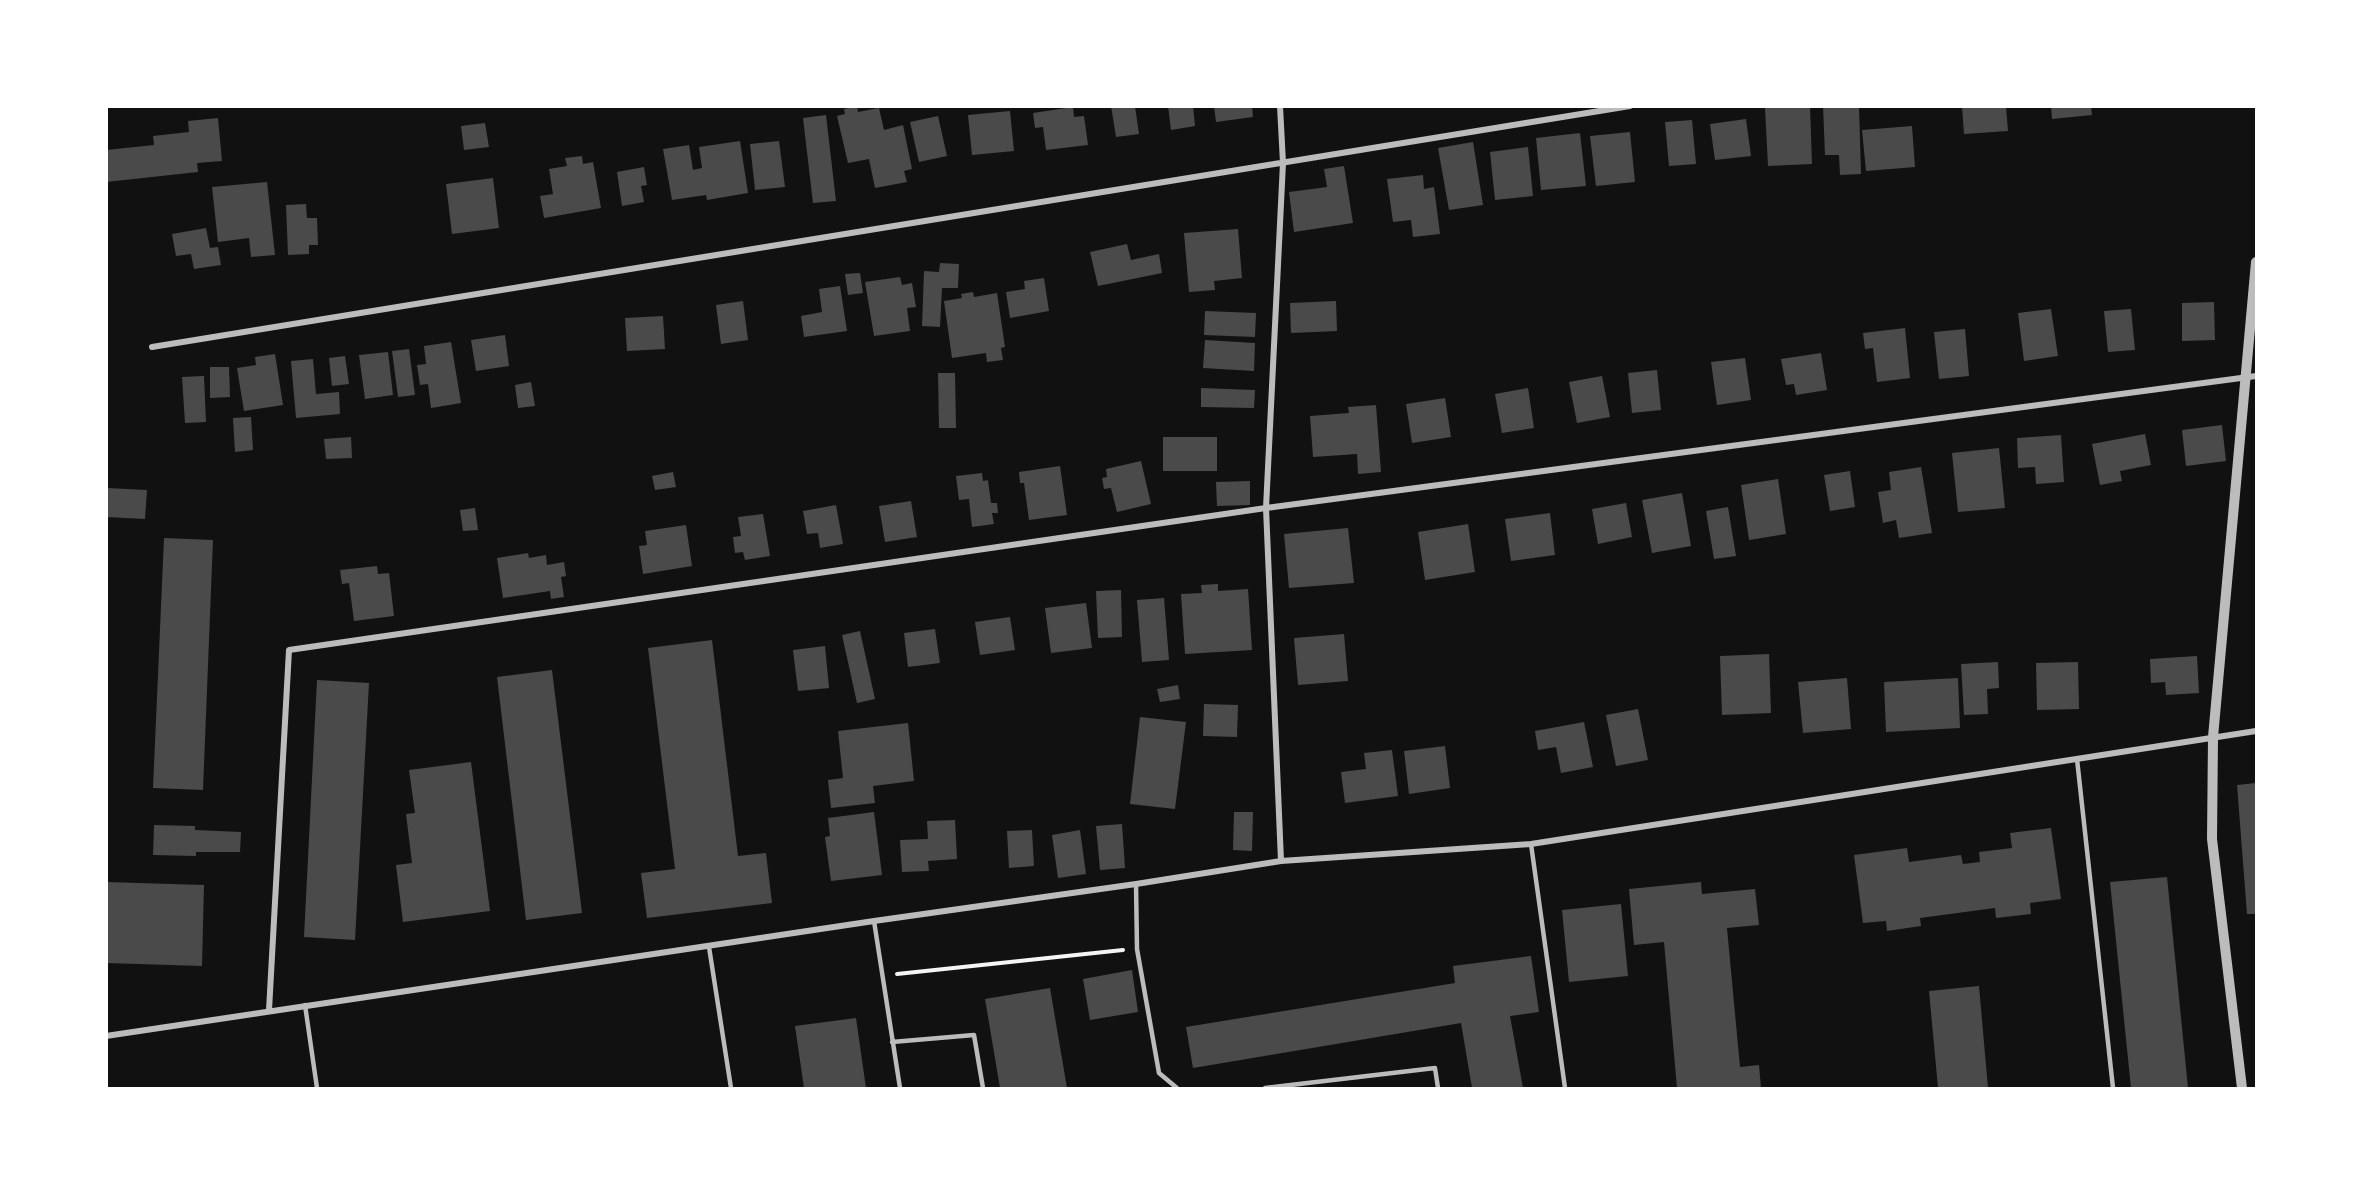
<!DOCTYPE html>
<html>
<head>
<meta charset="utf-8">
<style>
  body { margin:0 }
  #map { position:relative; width:2363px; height:1195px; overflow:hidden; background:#111; font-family:Overpass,sans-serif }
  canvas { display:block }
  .frame { position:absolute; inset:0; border:108px solid #fff; pointer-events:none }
</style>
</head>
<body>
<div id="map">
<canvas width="2363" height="1195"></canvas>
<div class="frame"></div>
</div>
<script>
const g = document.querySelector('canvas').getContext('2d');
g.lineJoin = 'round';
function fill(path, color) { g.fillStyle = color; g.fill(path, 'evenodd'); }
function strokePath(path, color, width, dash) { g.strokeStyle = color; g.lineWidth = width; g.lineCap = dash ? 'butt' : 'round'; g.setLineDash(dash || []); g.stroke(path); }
fill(new Path2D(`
  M857 106 858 112 879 108 884 130 903 125 912 169 904 171 907 182 875 188 869 159 848 163 837 116 845 114 844 109Z
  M1111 106H1135L1139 134 1116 137Z
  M1168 106H1193L1195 126 1171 130Z
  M1214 106H1252L1253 117 1216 122Z
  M1810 106 1812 164 1768 166 1765 108Z
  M1823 106H1859L1861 174 1840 175 1839 155H1825Z
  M1962 106H2006L2008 131 1964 134Z
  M2051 106H2091L2092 115 2052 119Z
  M1073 107 1074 117 1084 116 1088 145 1046 150 1043 127 1035 128 1033 113Z
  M1010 111 1014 151 972 155 968 115Z
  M826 115 836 201 813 203 803 118Z
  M938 116 947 156 919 162 910 122Z
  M218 118 222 161 197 163 198 172 106 182V150L154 145 153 136 189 132 188 121Z
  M1746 119 1751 156 1715 160 1710 124Z
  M1692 120 1696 164 1669 166 1665 122Z
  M485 123 489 147 464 150 461 126Z
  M1912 126 1915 167 1866 171 1862 130Z
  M1630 132 1635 182 1596 186 1590 136Z
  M1580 133 1586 186 1541 190 1536 138Z
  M740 141 748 193 707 200 706 195 672 200 663 149 689 145 693 170 702 168 699 147Z
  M779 141 785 187 755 190 750 144Z
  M1473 142 1483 205 1449 210 1438 148Z
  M1528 147 1533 196 1495 200 1490 152Z
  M582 156 583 164 593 162 601 208 544 218 540 196 553 194 549 169 567 166 565 158Z
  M1344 166 1353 223 1294 232 1289 192 1327 187 1324 169Z
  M644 167 647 185 641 186 644 202 622 206 617 172Z
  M1423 175 1424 189 1434 187 1440 234 1413 237 1411 220 1393 222 1387 179Z
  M493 178 499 228 452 234 446 184Z
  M267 182 275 255 251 257 249 238 218 242 212 187Z
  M306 204 307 218H317L318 245H309V254L288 255 286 205Z
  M206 228 210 248 218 247 221 265 194 269 191 254 176 256 172 234Z
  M1238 229 1242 278 1214 281 1215 290 1189 292 1184 233Z
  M1127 244 1131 260 1159 254 1162 273 1098 286 1090 252Z
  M940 263 959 264 958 288H942L940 327 922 326 924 271 939 272Z
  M860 273 863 293 848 295 845 274Z
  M900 277 902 285 912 283 916 307 907 308 910 331 874 336 865 282Z
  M1044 278 1049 311 1010 318 1006 292 1025 289 1024 281Z
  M840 286 847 331 804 337 801 316 822 312 819 289Z
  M973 292 974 297 997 293 1005 347 1001 348 1003 360 987 362 986 353 952 358 944 301 962 298 961 294Z
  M743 301 748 340 721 344 716 305Z
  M1336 301 1337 331 1291 333 1290 303Z
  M2214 302 2215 340 2182 341V303Z
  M2051 309 2058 356 2024 361 2018 313Z
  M2131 309 2135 350 2108 352 2104 311Z
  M1205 311 1256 313 1255 337 1204 335Z
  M663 316 665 349 627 351 625 318Z
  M1905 328 1910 378 1877 382 1873 348 1865 349 1863 333Z
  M1965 329 1969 376 1939 379 1934 332Z
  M505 335 509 366 476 371 471 340Z
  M1205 340 1255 343 1254 371 1203 368Z
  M451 342 461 403 431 408 428 384 420 385 417 365 426 364 424 346Z
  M409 349 415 395 398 397 392 351Z
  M388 352 393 395 365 399 359 355Z
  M1821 353 1827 390 1796 395 1794 384 1786 385 1781 359Z
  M275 354 283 405 244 411 237 368 256 365 255 357Z
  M345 356 349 384 332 386 329 358Z
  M1745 358 1751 400 1717 405 1711 362Z
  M313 359 316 394 339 392 340 414 296 418 291 361Z
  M210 367H229L230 397 210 398Z
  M1657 370 1661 410 1632 413 1628 373Z
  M938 373H955L956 428H939Z
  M204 376 206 422 185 423 182 377Z
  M1602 376 1610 417 1577 423 1569 382Z
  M531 382 535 406 518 408 515 385Z
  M1201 388 1255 390 1254 408 1201 407Z
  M1528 388 1534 428 1502 433 1495 394Z
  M1445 398 1451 437 1412 443 1406 404Z
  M1376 405 1381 472 1358 474 1357 454 1313 457 1310 416 1349 413 1348 407Z
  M251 417 253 450 235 452 233 418Z
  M2222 425 2226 461 2186 466 2182 430Z
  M2145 434 2151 465 2120 471 2122 481 2100 485 2092 444Z
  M2061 435 2064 482 2036 484 2035 467 2018 468 2017 438Z
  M351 437 352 458 326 459 324 439Z
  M1163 437H1217V471H1163Z
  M1999 448 2005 508 1958 512 1952 453Z
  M1141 461 1151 504 1117 512 1111 488 1104 489 1102 478 1107 477 1106 469Z
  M1060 466 1067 515 1029 520 1024 483H1020L1019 472Z
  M1921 467 1932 533 1899 538 1896 520 1883 523 1878 492 1891 490 1889 472Z
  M1850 471 1855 507 1830 511 1824 475Z
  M673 472 676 487 655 490 652 476Z
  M982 473 983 481 988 480 991 503H997L998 513H992L994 524 972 527 969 499 959 500 956 476Z
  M1778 479 1786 534 1749 540 1741 485Z
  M1250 481V505L1217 506 1216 482Z
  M107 488 147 490 145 519 106 517Z
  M1682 493 1691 546 1652 553 1642 500Z
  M911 501 917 537 885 542 879 506Z
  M1626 503 1632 537 1598 544 1592 509Z
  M836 505 843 544 820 548 818 533 807 534 803 511Z
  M1728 507 1736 556 1714 559 1706 511Z
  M475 508 478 530 463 531 460 510Z
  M1550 513 1555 555 1511 561 1505 519Z
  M763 514 770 556 745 560 743 552 735 553 733 537 741 536 738 517Z
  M1468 524 1475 572 1425 580 1418 532Z
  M686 525 692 566 643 574 639 546 647 545 645 531Z
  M1348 528 1354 583 1289 588 1284 534Z
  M164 538 213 540 203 790 153 788Z
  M528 553 529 558 546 555 547 565 564 562 566 576 561 577 564 597 551 599 550 591 503 598 497 558Z
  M377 566 378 574 389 573 394 616 354 621 349 583 342 584 340 570Z
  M1218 584V591L1248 589 1252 650 1185 654 1181 594 1202 593 1201 585Z
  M1121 590 1122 637 1098 638 1096 591Z
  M1164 598 1169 660 1142 662 1137 600Z
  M1086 603 1092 648 1051 653 1045 608Z
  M1010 617 1015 650 980 655 975 622Z
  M935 629 940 663 908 667 904 633Z
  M860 631 875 699 857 703 842 635Z
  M1344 634 1348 681 1298 685 1294 638Z
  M712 640 738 856 766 853 772 903 647 918 641 873 675 869 648 648Z
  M825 646 829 688 798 691 793 650Z
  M1769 654 1771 713 1722 715 1720 656Z
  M2197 656 2199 693 2166 695 2165 682 2151 683 2150 659Z
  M1998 662 1999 688 1987 689 1988 714 1964 715 1961 664Z
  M2078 662 2079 709 2037 710 2036 663Z
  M552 670 582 913 526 920 497 677Z
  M1847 678 1851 729 1803 733 1798 682Z
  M1958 678 1960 728 1886 732 1884 682Z
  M317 680 369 683 355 940 304 937Z
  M1178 685 1180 699 1160 702 1157 689Z
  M1204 704 1238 705 1237 737 1203 736Z
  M1638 709 1648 760 1616 766 1606 715Z
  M1140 717 1186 722 1175 809 1130 804Z
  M1584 722 1593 767 1561 773 1556 747 1538 750 1535 731Z
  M908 723 914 781 873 786 875 803 831 808 828 780 843 778 838 731Z
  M1445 746 1450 788 1409 794 1404 751Z
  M1392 750 1398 796 1345 803 1341 772 1366 769 1364 753Z
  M471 762 490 911 403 922 396 865 412 863 406 814 415 813 409 770Z
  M2256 783V914H2247L2237 785Z
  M874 812 882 875 831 881 825 837 830 836 828 818Z
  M1234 812H1253L1252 851 1233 850Z
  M955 820 957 859 928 861 929 871 902 872 900 840 928 839 927 821Z
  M1122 824 1125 868 1100 870 1096 826Z
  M154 825 195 826V830L241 832 240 852H196V856L153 855Z
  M2051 828 2061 899 2030 903 2031 914 1996 918 1995 908 1920 918 1921 926 1887 931 1886 921 1863 923 1854 855 1907 848 1909 862 1961 855 1963 864 1980 862 1979 852 2012 848 2010 833Z
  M1032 830 1034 866 1009 868 1007 831Z
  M1080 830 1086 874 1058 878 1052 835Z
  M2167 877 2188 1088H2131L2110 882Z
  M106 882 204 885 202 966 106 963Z
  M1701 882 1702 894 1755 889 1759 925 1727 928 1740 1067 1759 1065 1761 1088H1677L1664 942 1634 945 1629 889Z
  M1621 904 1628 976 1569 982 1562 910Z
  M1531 956 1539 1012 1510 1016 1523 1088H1472L1461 1023 1193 1068 1186 1027 1455 983 1453 966Z
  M1132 970 1138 1012 1090 1020 1083 979Z
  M1979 986 1988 1088H1938L1929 991Z
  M1050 988 1067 1088H1000L985 999Z
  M856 1018 866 1088H804L795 1026Z`), '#4a4a4a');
strokePath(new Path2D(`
  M897 974 1123 950`), '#f5f5f5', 4);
strokePath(new Path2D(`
  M2077 759 2113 1088
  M1531 844 1565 1088
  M1136 884 1137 949 1159 1073 1177 1088
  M874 921 900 1088
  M709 947 731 1088
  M305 1005 317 1088
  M892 1042 974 1035 983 1088
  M1265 1088 1435 1068 1438 1088`), '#bcbcbc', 4.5);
strokePath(new Path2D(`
  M1280 106 1283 163 1266 508 1281 861
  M152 347 1630 106
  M269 1010 289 650 1266 508 2256 376
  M106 1036 874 921 1136 884 1281 861 1531 844 2256 731`), '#bcbcbc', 6);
strokePath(new Path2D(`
  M2242 1088 2212 839 2213 737 2256 262`), '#bcbcbc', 10);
</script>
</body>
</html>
